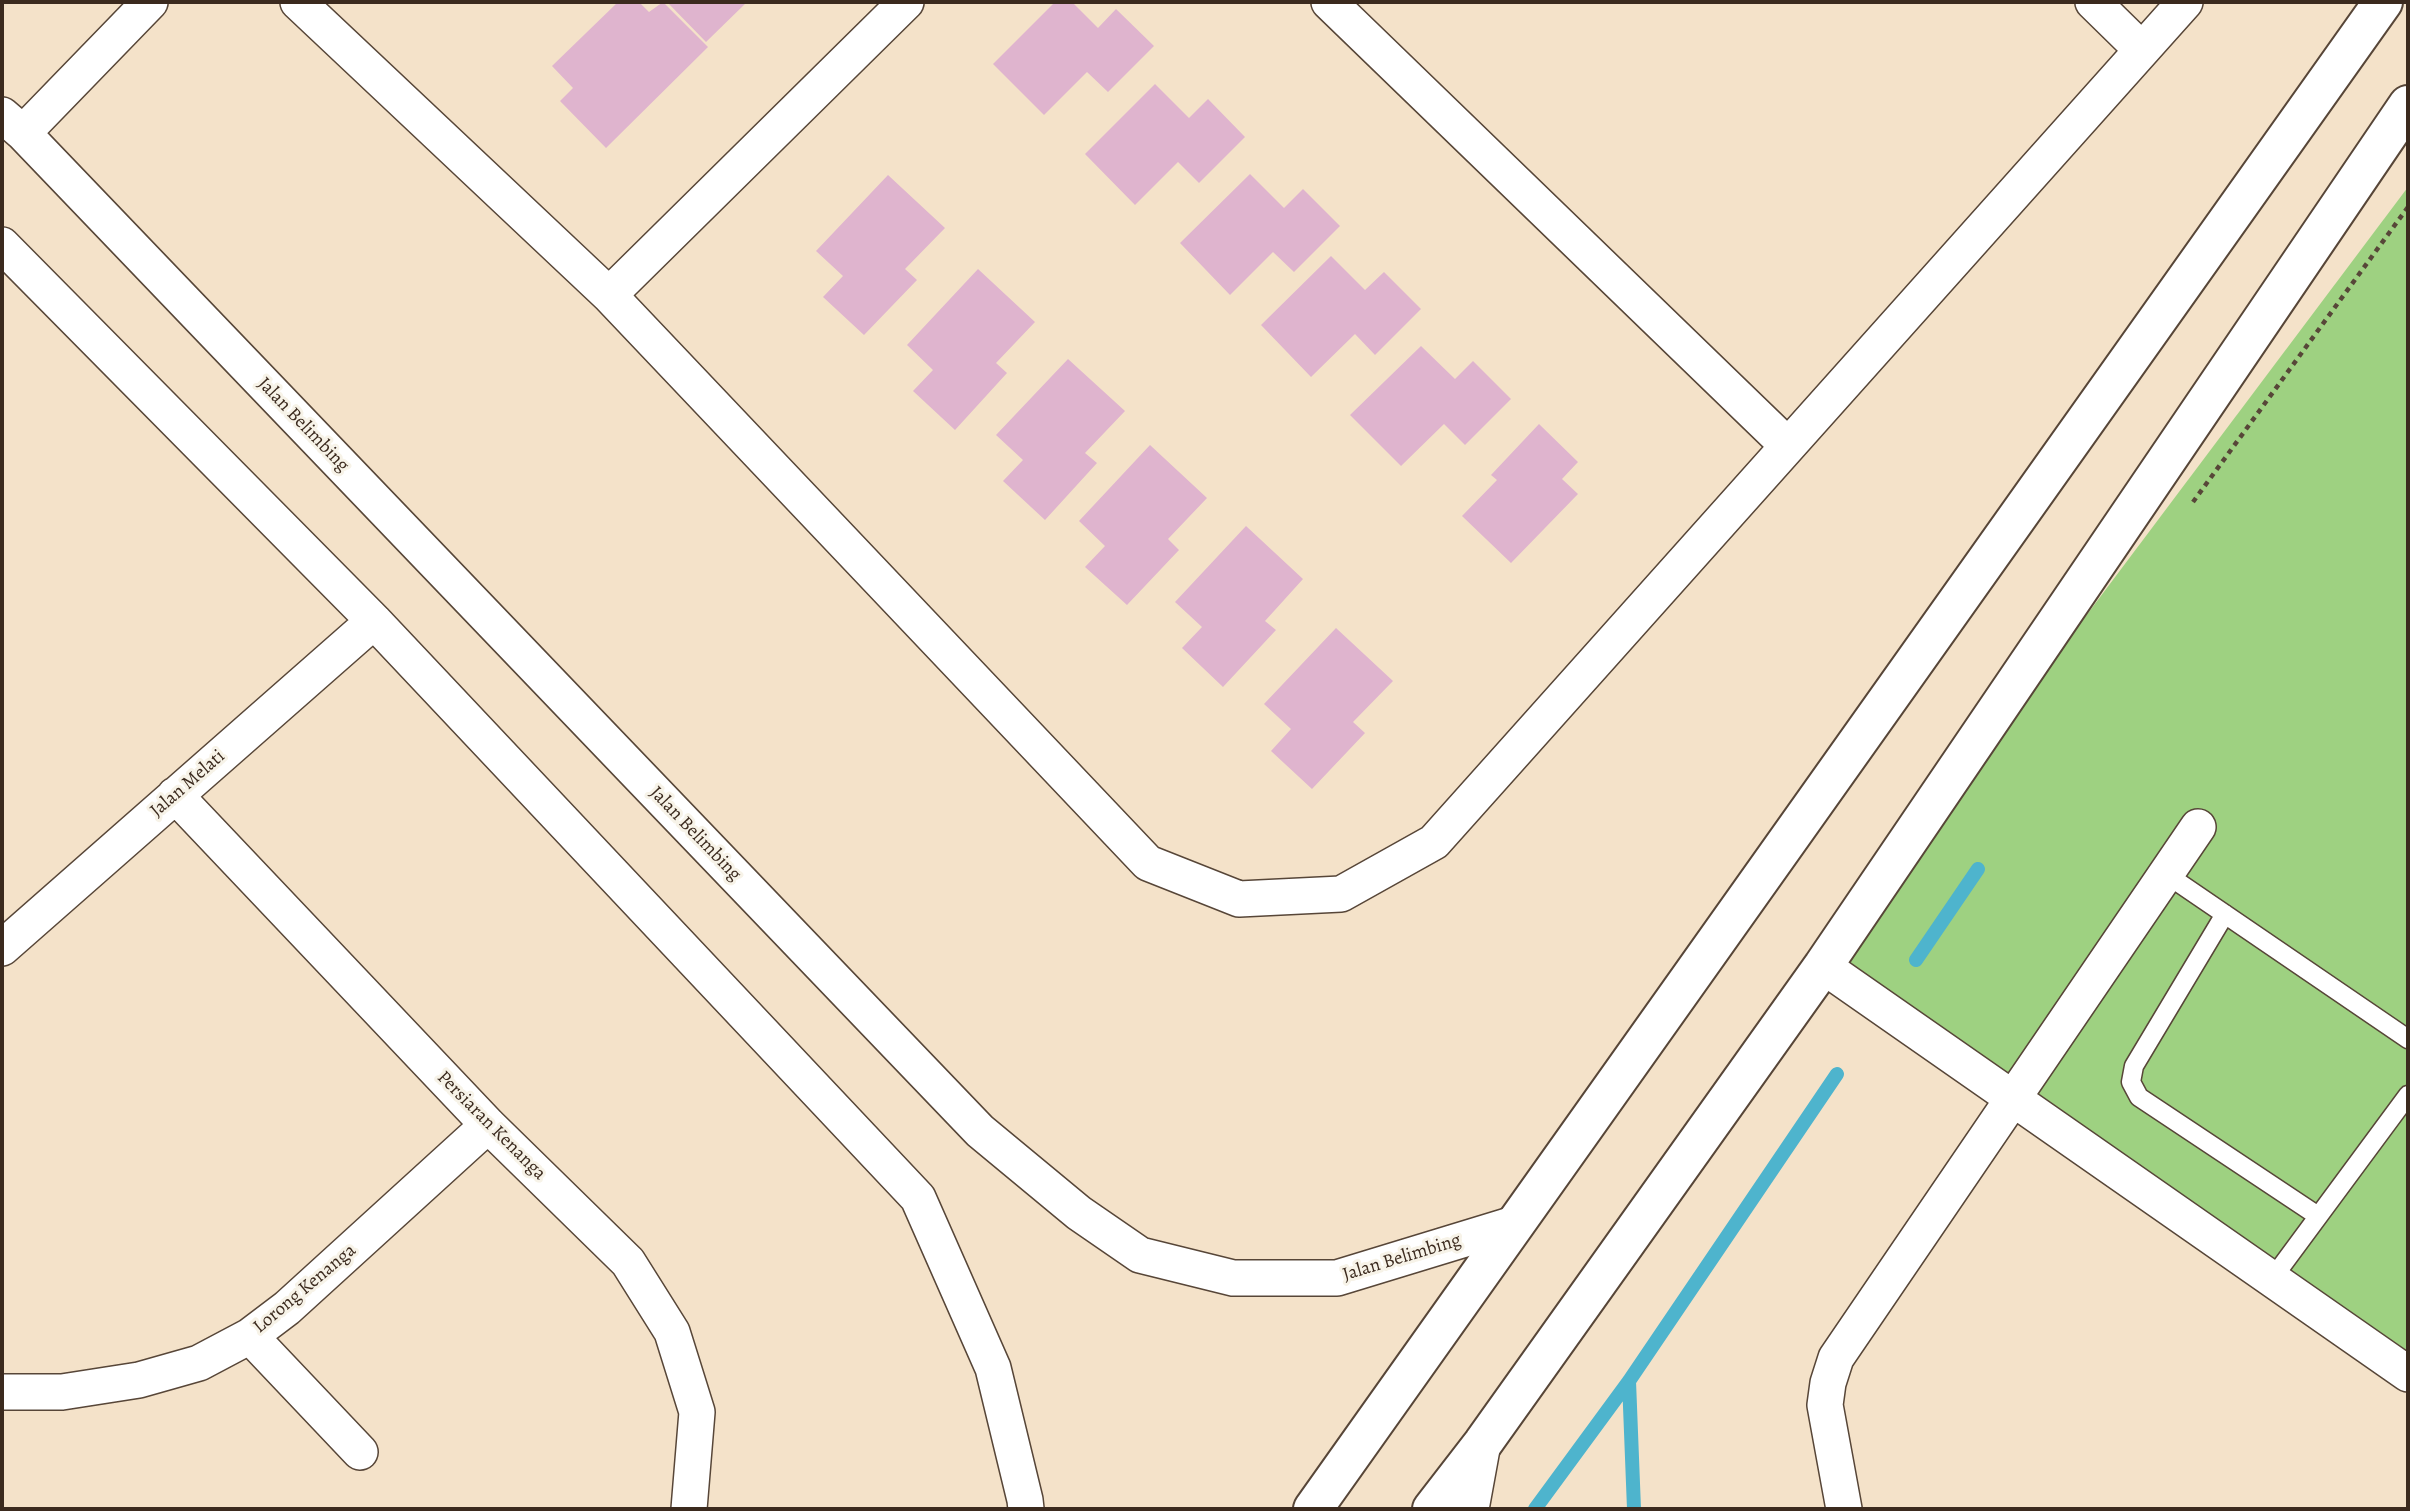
<!DOCTYPE html>
<html>
<head>
<meta charset="utf-8">
<style>
  body { margin:0 }
  #map { position:relative; width:2410px; height:1511px; overflow:hidden; background:#f4e2c9; font-family:Alegreya,serif }
  canvas { display:block }
  .frame { position:absolute; inset:0; border:4px solid #3b2a1e; pointer-events:none }
</style>
</head>
<body>
<div id="map">
<canvas width="2410" height="1511"></canvas>
<div class="frame"></div>
</div>
<script>
const g = document.querySelector('canvas').getContext('2d');
g.lineJoin = 'round';
function fill(path, color) { g.fillStyle = color; g.fill(path, 'evenodd'); }
function strokePath(path, color, width, dash) { g.strokeStyle = color; g.lineWidth = width; g.lineCap = dash ? 'butt' : 'round'; g.setLineDash(dash || []); g.stroke(path); }
function write(font, color, halo, rows, align = 'center') {
  g.font = font + ' Alegreya,serif'; g.lineWidth = 6; g.setLineDash([]); g.textBaseline = 'middle'; g.strokeStyle = halo; g.fillStyle = color; for (const [text, x, y, turn = 0] of rows) {
    g.save(); g.translate(x, y); g.rotate((+turn || 0) * Math.PI / 180); g.textAlign = isNaN(turn) ? turn : align; if (halo) g.strokeText(text, 0, 0); g.fillText(text, 0, 0); g.restore();
  }
}
fill(new Path2D(`
  M2408 187V1374L1823 966Z`), '#9ed181');
strokePath(new Path2D(`
  M1916 960 1978 869
  M1629 1381 1634 1509
  M1535 1509 1629 1381 1837 1074`), '#4eb4cd', 14);
fill(new Path2D(`
  M618 2H639L649 12 663 2 708 47 606 148 560 101 573 88 552 66Z
  M667 2H747L706 42Z
  M1055 2H1072L1098 28 1116 9 1154 46 1108 92 1087 72 1044 115 993 64Z
  M1155 84 1189 118 1208 99 1245 137 1199 183 1178 162 1135 205 1085 154Z
  M1250 174 1284 208 1303 189 1340 226 1294 272 1273 252 1230 295 1180 243Z
  M888 175 945 228 905 269 917 280 864 335 823 297 843 276 816 251Z
  M1331 256 1365 290 1384 272 1421 309 1375 355 1355 334 1311 377 1261 325Z
  M978 269 1035 322 996 363 1007 373 955 430 913 391 933 370 907 345Z
  M1421 346 1455 379 1473 361 1511 399 1465 445 1444 424 1401 466 1350 415Z
  M1068 359 1125 411 1085 453 1097 463 1045 520 1003 481 1023 460 996 435Z
  M1539 424 1578 462 1562 479 1578 494 1511 563 1462 516 1497 480 1491 475Z
  M1150 445 1207 498 1168 539 1179 550 1127 605 1085 567 1105 546 1079 521Z
  M1246 526 1303 579 1265 621 1276 630 1223 687 1182 648 1202 627 1175 602Z
  M1336 628 1393 681 1353 722 1365 733 1312 789 1271 751 1291 729 1264 704Z`), '#dfb4ce');
const service = new Path2D(`
  M2166 874 2408 1039
  M2225 914 2134 1066 2131 1082 2139 1097 2318 1216
  M2272 1279 2408 1095`);
const minor = new Path2D(`
  M298 2 609 295 1148 863 1239 899 1341 894 1434 842 2185 2
  M1329 2 1788 446
  M2093 2 2142 50
  M2 115 23 133 980 1131 1079 1213 1140 1255 1233 1278H1337L1514 1224
  M23 133 150 2
  M2 245 374 621 918 1198 993 1368 1025 1500 1026 1509
  M609 295 906 2
  M175 795 488 1125 628 1262 672 1332 697 1412 689 1509
  M2 948 374 621
  M1823 966 2408 1374
  M250 1336 360 1452
  M2 1392H62L139 1380 199 1363 250 1336 287 1308 488 1125
  M1471 1509 1483 1443
  M1844 1509 1825 1405 1828 1383 1836 1358 2198 827`);
const secondary = new Path2D(`
  M1313 1509 2383 2
  M1432 1509 1483 1443 1823 966 2408 105`);
strokePath(service, '#574638', 21);
strokePath(minor, '#574638', 38);
strokePath(secondary, '#574638', 42);
strokePath(new Path2D(`
  M2193 502 2408 207`), '#574638', 4.5, [5, 5]);
strokePath(service, '#fff', 18);
strokePath(minor, '#fff', 35);
strokePath(secondary, '#fff', 38);
write('19px', '#3b2a1e', '#f7f3e8', [
  ["Jalan Belimbing",303,425,46],
  ["Jalan Melati",188,784,-41],
  ["Jalan Belimbing",695,834,46],
  ["Persiaran Kenanga",491,1126,45],
  ["Jalan Belimbing",1402,1258,-17],
  ["Lorong Kenanga",305,1289,-40]
]);
</script>
</body>
</html>
